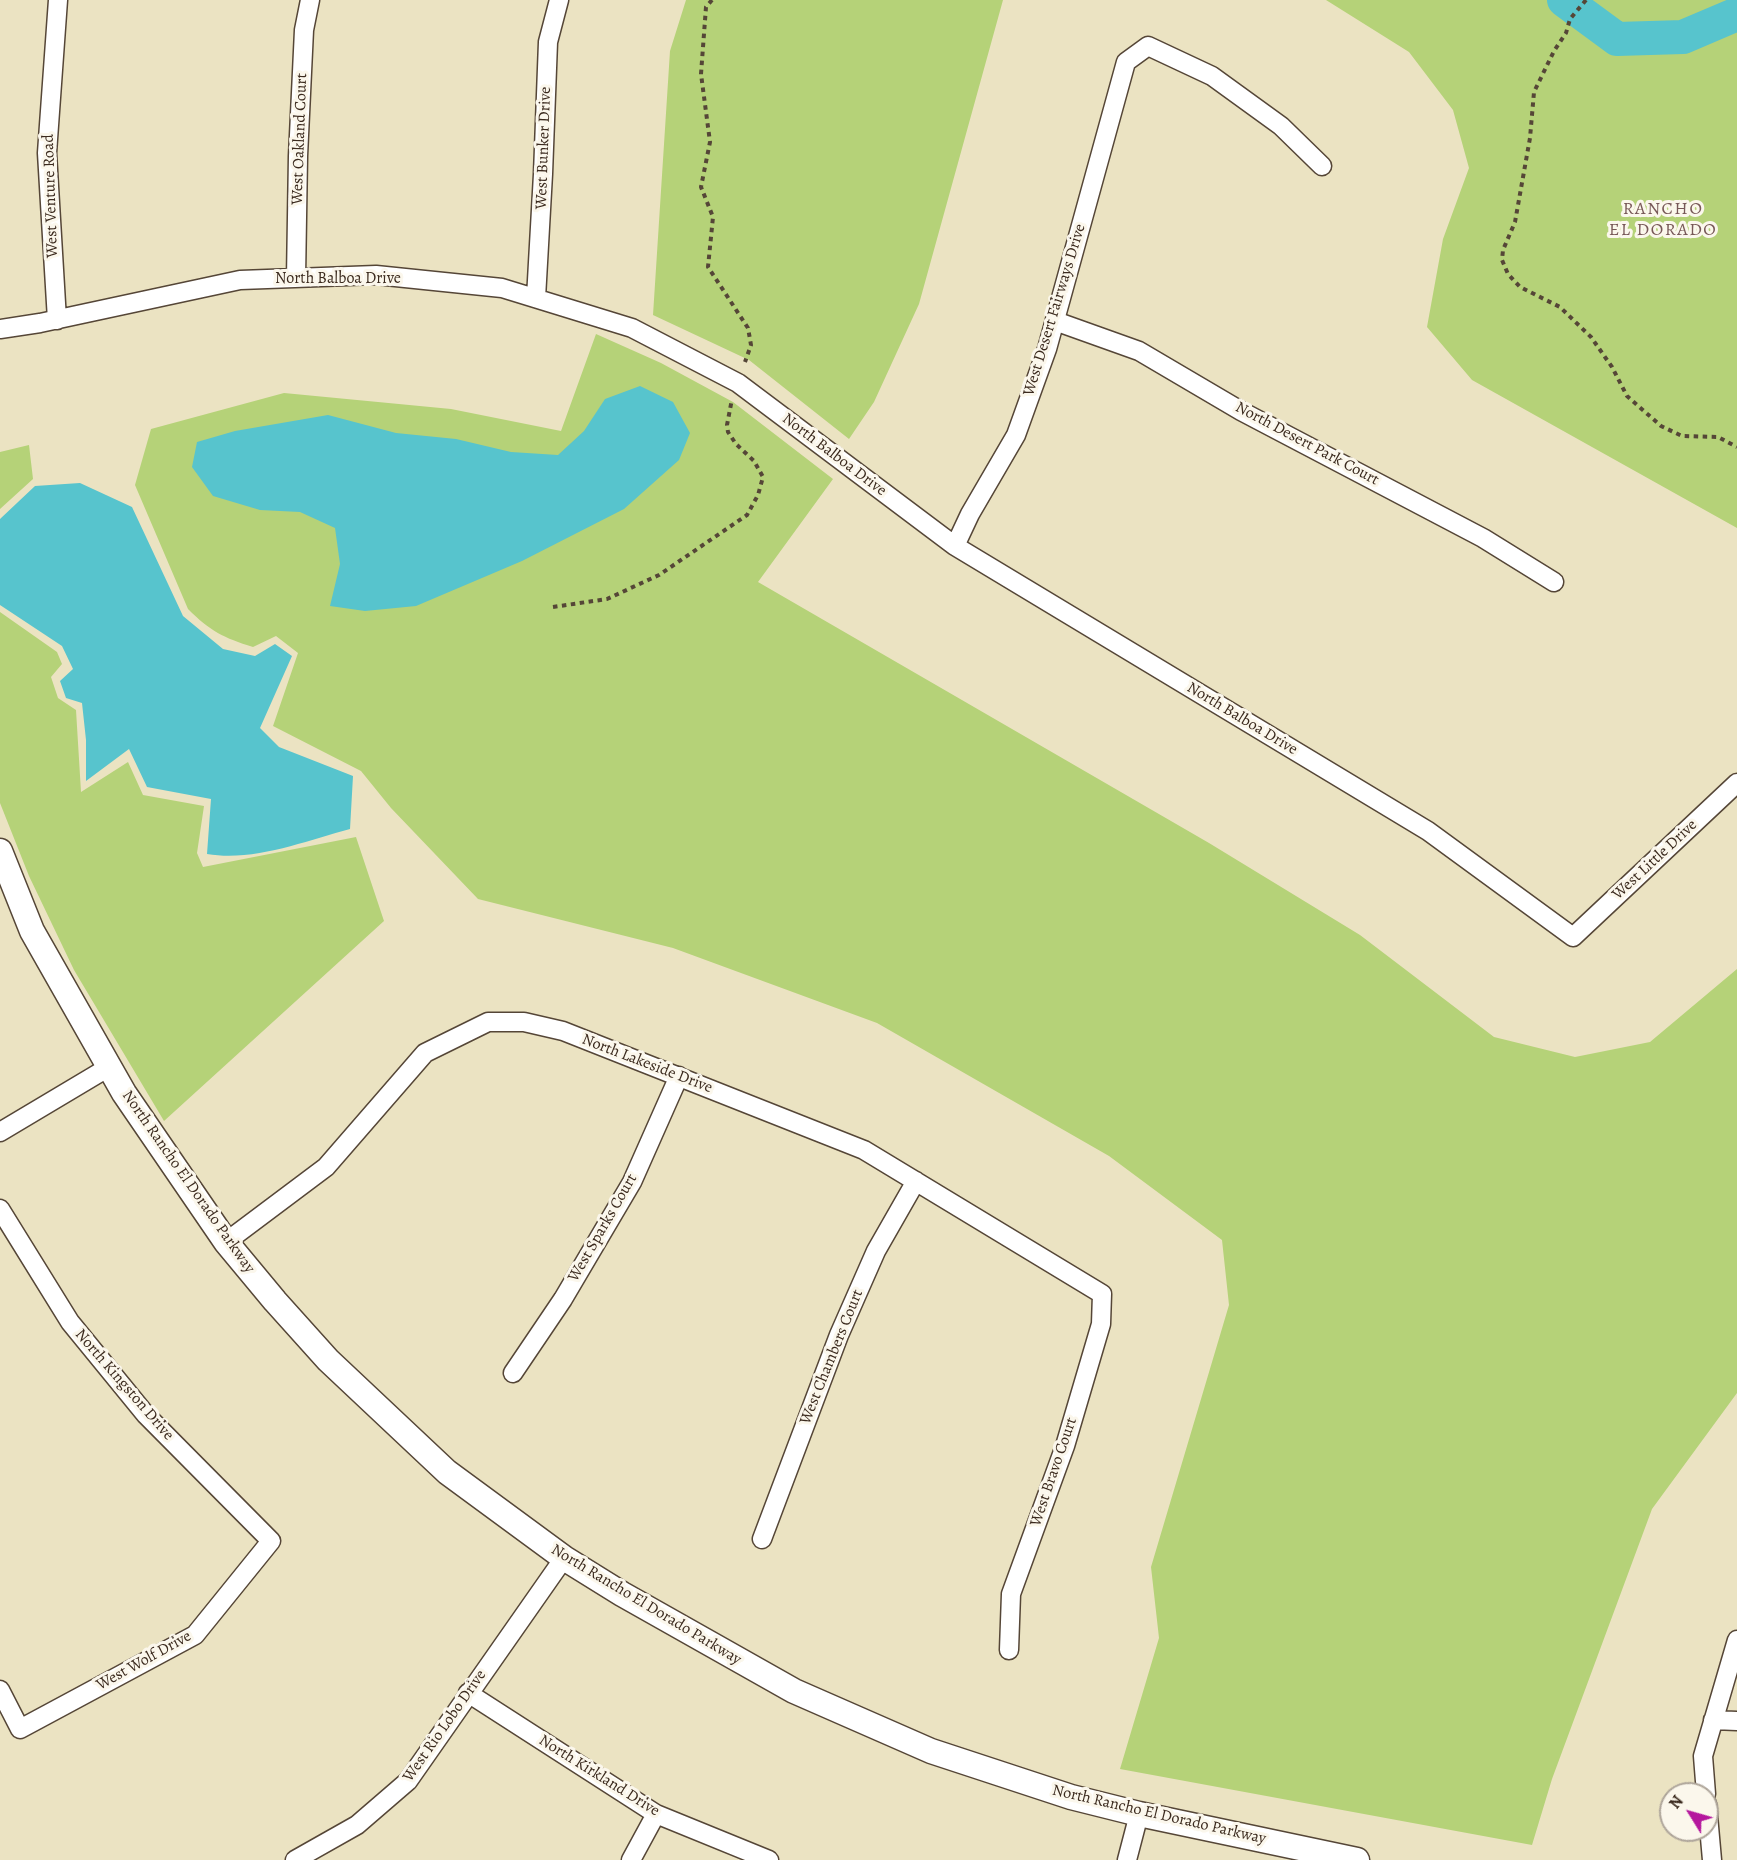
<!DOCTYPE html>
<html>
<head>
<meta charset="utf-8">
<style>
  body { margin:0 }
  #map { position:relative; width:1737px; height:1860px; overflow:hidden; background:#ebe3c2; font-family:Alegreya,serif }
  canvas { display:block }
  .north { position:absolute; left:1659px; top:1782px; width:60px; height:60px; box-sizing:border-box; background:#fbf7ec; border:2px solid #aea59a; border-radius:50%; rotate:307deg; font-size:16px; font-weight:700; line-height:24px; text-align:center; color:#3b2a1e }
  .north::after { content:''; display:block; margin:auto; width:21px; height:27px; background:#b5179e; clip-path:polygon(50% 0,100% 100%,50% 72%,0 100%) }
</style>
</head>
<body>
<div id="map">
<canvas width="1737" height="1860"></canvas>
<div class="north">N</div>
</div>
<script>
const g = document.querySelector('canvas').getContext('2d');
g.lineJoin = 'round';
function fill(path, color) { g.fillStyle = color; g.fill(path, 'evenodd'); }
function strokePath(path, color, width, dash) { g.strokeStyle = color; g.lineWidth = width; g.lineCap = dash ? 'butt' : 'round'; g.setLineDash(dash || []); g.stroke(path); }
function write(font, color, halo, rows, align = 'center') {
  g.font = font + ' Alegreya,serif'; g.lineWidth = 6; g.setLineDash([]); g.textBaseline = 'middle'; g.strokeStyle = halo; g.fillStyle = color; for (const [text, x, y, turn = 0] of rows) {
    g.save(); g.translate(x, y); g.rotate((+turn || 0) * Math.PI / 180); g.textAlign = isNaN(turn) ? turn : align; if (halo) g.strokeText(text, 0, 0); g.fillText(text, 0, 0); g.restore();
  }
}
fill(new Path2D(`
  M686 0H1003L919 304 874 402 849 439 749 360 653 315 670 51Z
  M1326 0H1737V528L1472 380 1427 327 1443 239 1469 168 1453 110 1409 52Z
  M596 334 661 363 733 402 833 479 758 582 1209 843 1360 935 1494 1037 1575 1057 1650 1042 1737 969V1393L1652 1509 1552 1779 1532 1845 1120 1769 1159 1638 1151 1567 1229 1305 1222 1240 1109 1156 877 1023 673 948 478 899 391 808 361 771 273 726 298 653 276 636 253 647C224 638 210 631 188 609L135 485 151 429 284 393 451 409 561 431Z
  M29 445 33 479 0 509V452Z
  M0 612 57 652 62 664 51 677 58 698 76 710 81 792 128 762 143 795 204 806 197 853 203 867 356 837 384 921 164 1121 74 970 29 876 0 803Z`), '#b5d278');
fill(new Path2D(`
  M640 386 673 402 690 433 679 460 624 509 522 561 416 606 365 611 330 606 340 564 335 528 300 512 260 510 213 496 192 467 197 442 235 431 328 415 396 433 456 439 511 452 558 455 584 431 605 399Z
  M80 483 132 507 183 616 223 649 255 656 275 644 292 656 260 728 279 747 353 776 350 829C305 841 254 862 207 854L211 799 147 787 129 749 86 781V740L82 703 66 698 60 681 73 669 62 646 0 605V519L35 486Z`), '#57c4cd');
strokePath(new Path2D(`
  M1564 0 1617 39 1683 37 1737 14`), '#57c4cd', 34);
const minor = new Path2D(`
  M296 278 298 156 304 30 310 0
  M536 298 543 174 548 42 559 0
  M57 320 47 153 58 0
  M1055 321 1139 351 1241 411 1483 538 1554 582
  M0 329 40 323 240 280 376 275 502 288 632 328 738 383 955 546 1428 831 1573 937 1737 783
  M955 546 970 514 1016 435 1047 349 1126 62 1148 46 1212 76 1281 126 1322 166
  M0 1132 109 1067
  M0 1209 70 1322 146 1415 271 1541 195 1635 20 1729 0 1690
  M226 1242 326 1167 425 1053 488 1022H524L563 1031 864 1150 1102 1294 1101 1324 1065 1446 1011 1594 1009 1650
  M513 1373 563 1299 632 1182 679 1076
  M762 1539 839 1335 876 1251 916 1181
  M468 1693 656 1814 769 1860
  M1713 1720 1737 1721
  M1706 1794 1703 1756 1737 1640
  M1707 1804 1712 1860
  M295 1860 357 1825 408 1781 564 1558
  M631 1860 656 1814
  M1127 1860 1139 1814`);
const tertiary = new Path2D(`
  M0 851 32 931 124 1093 226 1242 275 1301 328 1360 447 1472 564 1558 622 1594 794 1691 931 1751 1071 1797 1139 1814 1357 1860`);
strokePath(minor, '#554637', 21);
strokePath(tertiary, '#554637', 27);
strokePath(new Path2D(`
  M712 0 706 7 701 74 710 142 701 187 713 217 708 267 748 328 751 345 745 362
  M1586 0 1570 19 1566 33 1554 51 1534 92 1530 138 1515 222 1503 250 1502 260 1508 274 1520 287 1560 307 1591 337 1612 367 1627 396 1661 426 1682 436 1718 437 1737 447
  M553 607 607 599 659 575 747 515 758 495 763 477 754 461 736 444 728 432 727 425 732 399`), '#554637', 4, [4.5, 4.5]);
strokePath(minor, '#fff', 18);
strokePath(tertiary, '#fff', 24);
write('16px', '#3b2a1e', '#fbf7ec', [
  ["West Oakland Court",300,139,-88],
  ["West Bunker Drive",544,148,-88],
  ["West Venture Road",51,196,-92],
  ["North Balboa Drive",338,279],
  ["West Desert Fairways Drive",1055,310,-73],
  ["North Desert Park Court",1307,444,28],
  ["North Balboa Drive",834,455,37],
  ["North Balboa Drive",1242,719,31],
  ["West Little Drive",1655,860,-43],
  ["North Lakeside Drive",647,1064,21],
  ["North Rancho El Dorado Parkway",188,1182,55],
  ["West Sparks Court",603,1228,-60],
  ["West Chambers Court",832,1357,-68],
  ["North Kingston Drive",124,1385,49],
  ["West Bravo Court",1054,1472,-71],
  ["North Rancho El Dorado Parkway",646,1605,31],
  ["West Wolf Drive",144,1661,-29],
  ["West Rio Lobo Drive",445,1726,-55],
  ["North Kirkland Drive",599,1776,32],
  ["North Rancho El Dorado Parkway",1159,1815,13]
]);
g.letterSpacing = '1.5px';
write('18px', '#775857', '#fbf7ec', [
  ["RANCHO",1663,210],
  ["EL DORADO",1663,231]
]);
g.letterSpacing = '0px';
</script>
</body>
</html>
